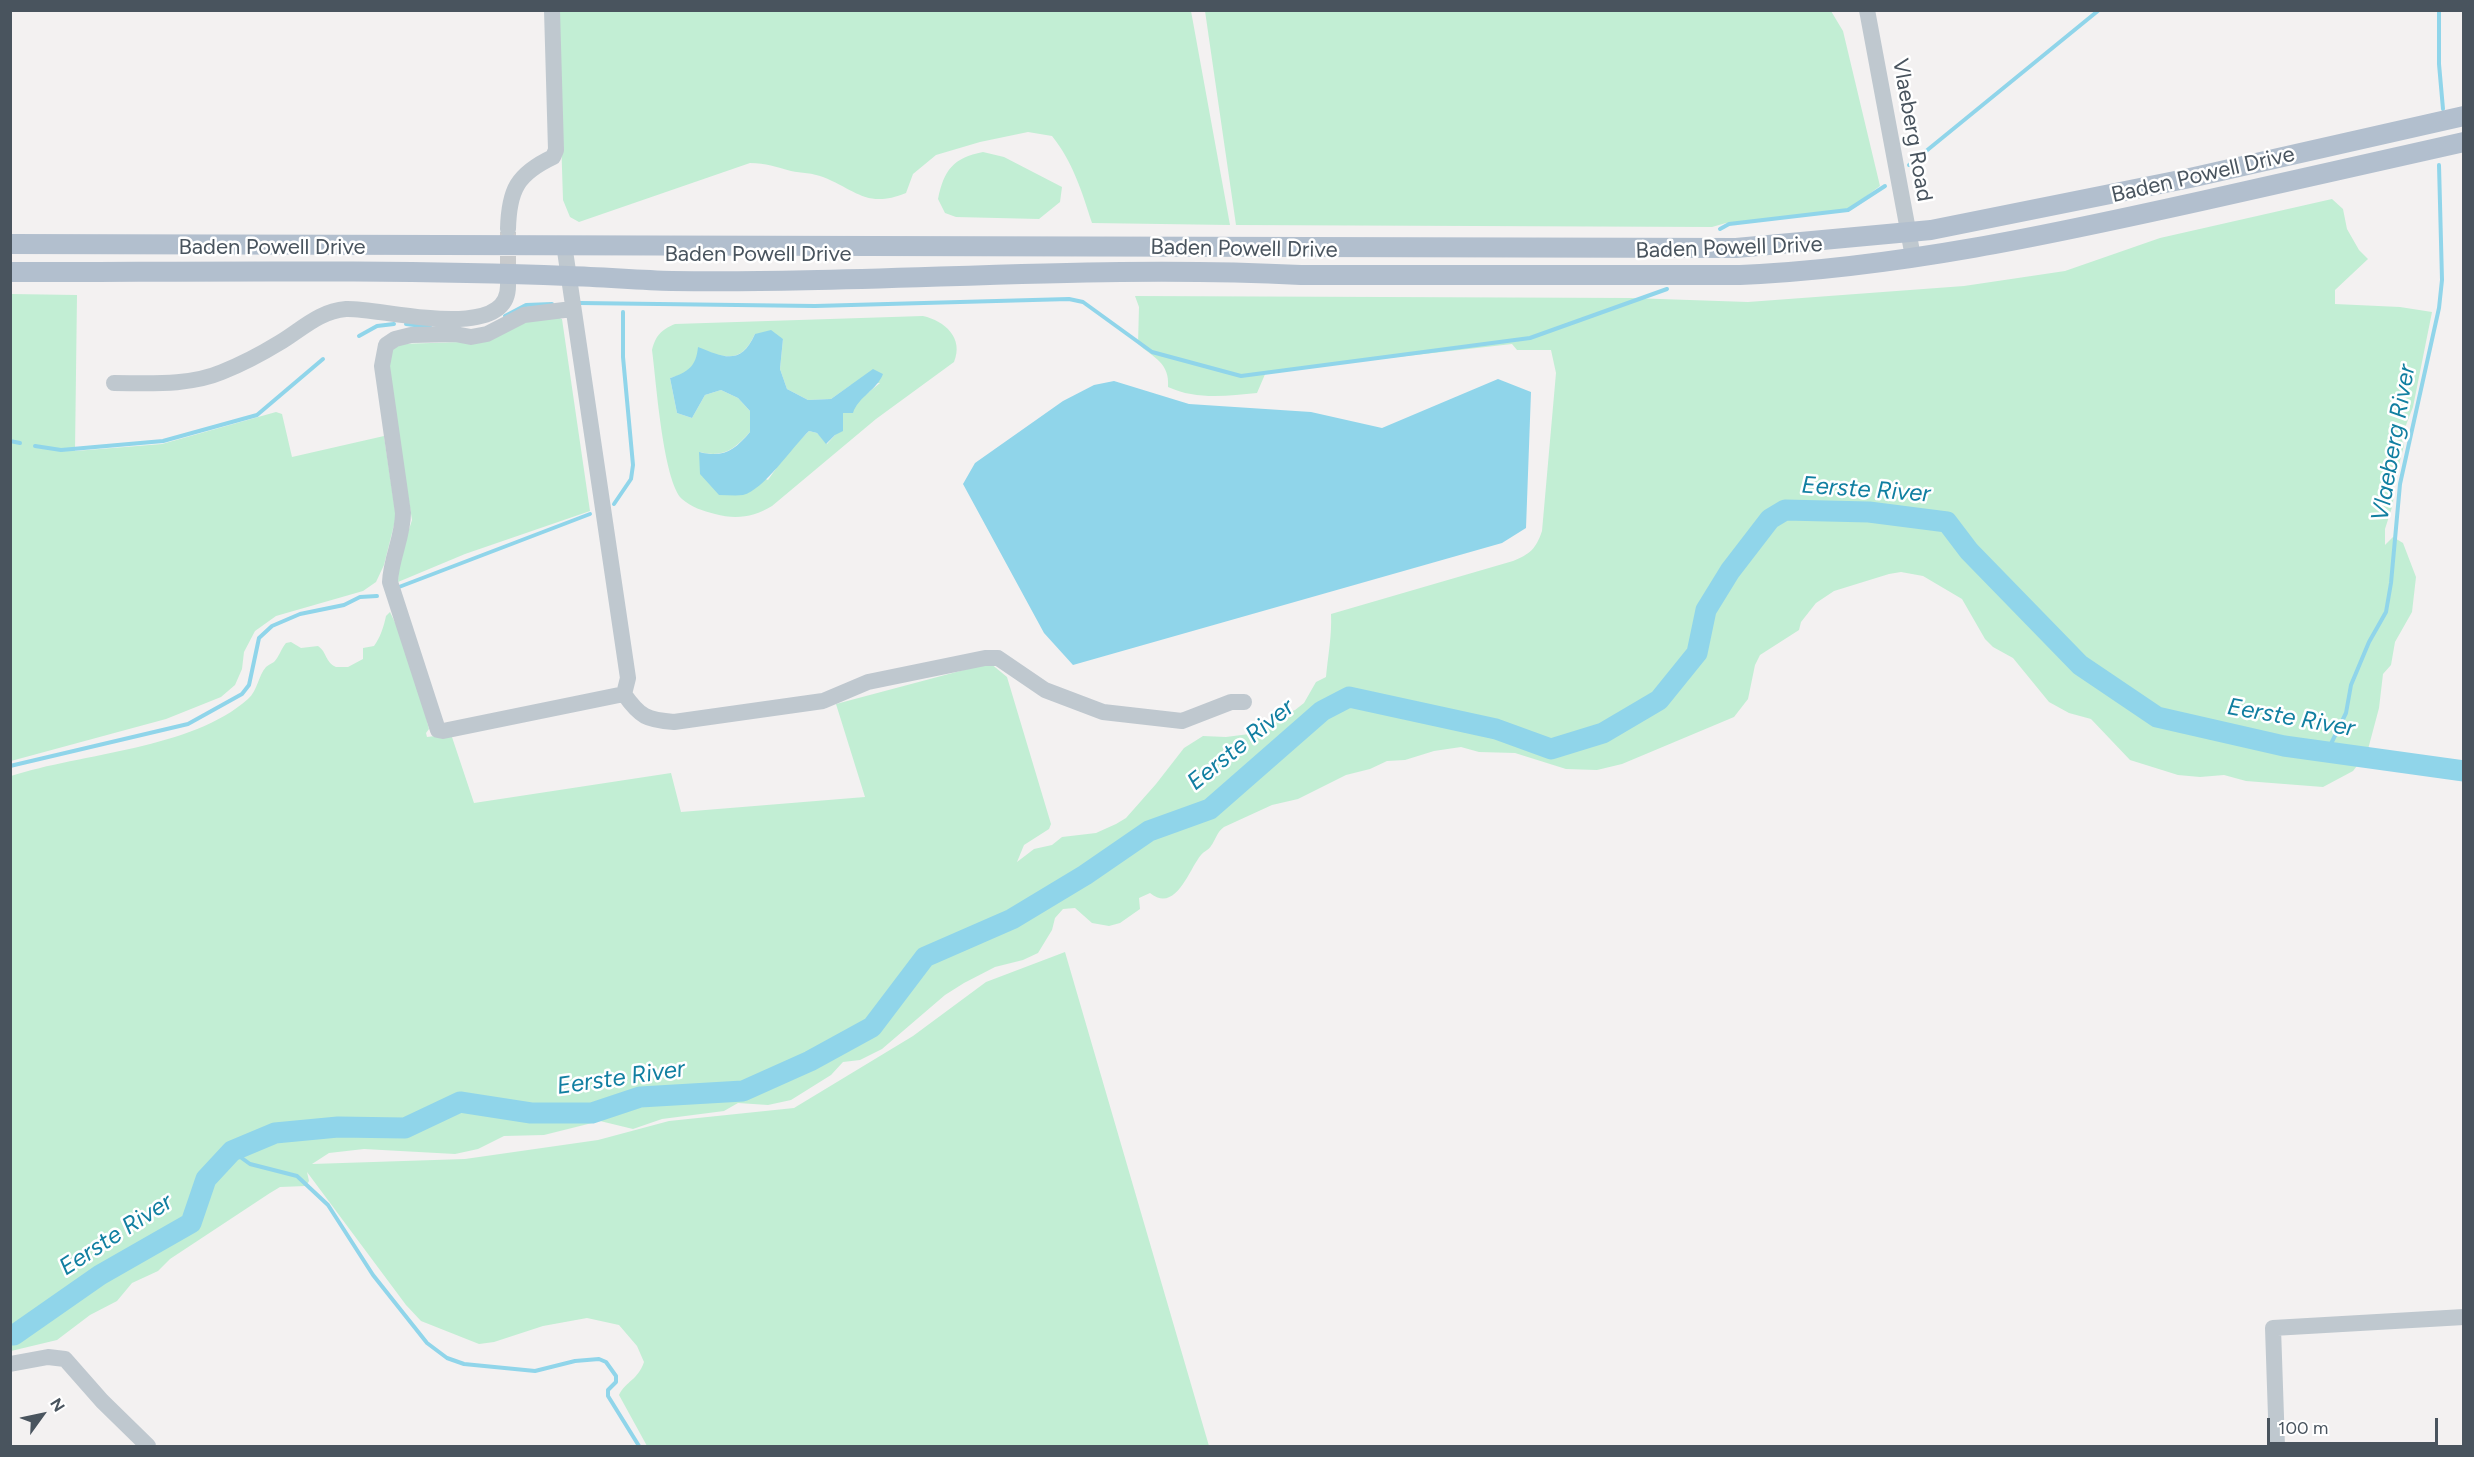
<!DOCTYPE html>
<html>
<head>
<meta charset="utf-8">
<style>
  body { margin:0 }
  #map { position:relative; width:2474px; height:1457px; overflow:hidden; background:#f3f1f1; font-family:Figtree,sans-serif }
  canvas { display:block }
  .frame { position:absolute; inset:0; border:12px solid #49545e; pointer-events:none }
  .north { position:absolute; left:12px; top:1385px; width:60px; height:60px; -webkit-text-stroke:4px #fff; paint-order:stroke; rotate:57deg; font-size:16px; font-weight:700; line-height:24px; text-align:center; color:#49545e }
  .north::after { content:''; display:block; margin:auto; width:21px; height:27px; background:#49545e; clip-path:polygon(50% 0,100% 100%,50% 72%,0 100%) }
  .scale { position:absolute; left:2267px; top:1418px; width:171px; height:27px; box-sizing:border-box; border:3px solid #49545e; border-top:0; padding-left:8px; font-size:18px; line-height:21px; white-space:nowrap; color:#49545e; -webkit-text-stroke:4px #fff; paint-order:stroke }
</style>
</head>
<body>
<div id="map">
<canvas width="2474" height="1457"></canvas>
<div class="frame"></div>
<div class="north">N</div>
<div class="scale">100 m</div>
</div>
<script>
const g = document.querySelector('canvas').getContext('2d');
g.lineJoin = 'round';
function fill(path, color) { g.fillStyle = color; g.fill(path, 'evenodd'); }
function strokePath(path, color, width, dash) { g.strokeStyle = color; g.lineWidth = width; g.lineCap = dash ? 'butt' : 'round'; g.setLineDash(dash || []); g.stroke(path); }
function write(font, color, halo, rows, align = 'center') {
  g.font = font + ' Figtree,sans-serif'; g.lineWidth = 5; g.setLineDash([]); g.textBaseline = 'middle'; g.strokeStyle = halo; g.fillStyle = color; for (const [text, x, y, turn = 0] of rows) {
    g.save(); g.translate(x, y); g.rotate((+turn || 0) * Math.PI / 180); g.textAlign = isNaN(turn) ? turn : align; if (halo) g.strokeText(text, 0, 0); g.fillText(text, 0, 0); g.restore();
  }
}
fill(new Path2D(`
  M557 11H1191L1230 225 1092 223C1082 192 1073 162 1052 136L1028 132 980 142 936 155 913 174 906 193C867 209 856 190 823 177 813 173 801 173 791 171 776 167 766 163 750 163L579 222 570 217 563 200Z
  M1205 11H1831L1843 31 1880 186 1849 209 1726 223 1712 227 1236 225Z
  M983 152 1004 157 1062 187 1060 202 1039 219 956 217 945 213 938 199C944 170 953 158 983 152Z
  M2332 199 2343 209 2347 229 2359 250 2368 259 2335 290V304L2400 307 2432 312 2413 407 2401 438 2404 445 2394 485 2393 504 2385 529V545L2393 537 2403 543 2416 577 2412 612 2395 642 2391 665 2383 674 2379 708 2367 753 2353 771 2323 787 2246 781 2224 775 2200 777 2178 775 2130 760 2091 719 2069 713 2049 702 2013 658 1993 647 1985 639 1962 599 1923 576 1901 572 1889 574 1834 591 1816 603 1801 622 1799 630 1760 655 1755 665 1748 699 1734 717 1622 764 1597 770 1566 769 1515 753 1479 752 1461 747 1434 751 1405 760 1387 761 1370 769 1346 775 1298 799 1272 805 1224 827C1217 832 1216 839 1211 846 1209 850 1204 851 1201 855 1189 869 1176 914 1150 893L1139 898 1140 909 1120 923 1109 926 1092 923 1075 908 1063 909 1055 918 1052 930 1038 953 1023 960 995 967 964 983 945 995 882 1049 860 1060 843 1062 831 1075 791 1100 768 1105 738 1103 724 1111 662 1119 633 1129 600 1121 544 1135 504 1136 478 1149 455 1154 364 1149 329 1153 312 1164 465 1159 598 1140 669 1121 794 1108 913 1036 986 982 1065 952 1209 1446H647L619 1395C626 1381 638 1380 644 1362L637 1346 619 1325 587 1318 543 1326 494 1342 479 1344 421 1321 406 1305 307 1172 309 1181 306 1186 280 1187 270 1193 170 1259 158 1271 132 1283 117 1301 90 1315 57 1340 11 1351V776C82 753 192 749 248 699 258 690 258 676 266 667 268 665 271 664 274 662 279 657 281 649 286 643L291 642 301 648 318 646C327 652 325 662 336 667H348L363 659V648L374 646C380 638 384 626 386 616L390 612 410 654 429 729 426 733 427 737 451 734 474 803 671 773 681 812 865 797 836 704 990 663 1007 677 1051 824 1049 829 1024 845 1017 862 1034 849 1052 845 1062 837 1096 833 1116 824 1126 818 1156 784 1184 748 1203 736 1226 737 1249 734 1273 718 1295 710 1304 703 1316 682 1326 677C1328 655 1332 636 1331 614L1513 561C1530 554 1536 549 1542 531L1556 373 1551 350H1517L1512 344 1266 372 1257 393C1227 396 1196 400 1168 387 1170 363 1154 358 1138 344L1139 307 1135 296 1631 298 1748 302 1964 286 2065 271 2160 238Z
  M11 294 77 295 75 451 162 444 276 412 282 414 292 457 384 436 396 517 384 565 376 582 363 591 276 616 255 631 244 652 242 669 235 685 221 697 166 719 11 761Z
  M923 316C945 321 964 338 954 362L876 419 772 506C754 517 736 520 715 514 703 511 691 507 682 499 663 481 656 379 652 350 656 335 661 330 675 324ZM755 334 783 339 780 369 787 389 808 400 831 399 851 385 880 383 843 413 835 435 827 444 817 433 809 431 787 453 768 480 699 452C723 458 734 450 750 432V411L738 398 721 390 705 395 692 418 677 413 670 378C675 376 683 375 688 372 691 369 693 363 697 361 721 344 736 374 755 334Z
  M557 317 562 319 590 511 465 554 398 582 399 561 412 520 386 361 388 353 400 344 461 342 529 321Z`), '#c2eed4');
fill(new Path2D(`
  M771 330 783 339 780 369 787 389 808 400 831 399 873 369 883 374C877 390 858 397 853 413H843V431L835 435 826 444 817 433 809 431C792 447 764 490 743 495 736 496 727 495 719 495L700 474 699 452C723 458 734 451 750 432V411L738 398 721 390 705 395 692 418 677 413 670 378C688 372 696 367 698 347 725 358 741 365 755 334Z
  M1498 379 1531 392 1526 528 1502 543 1073 665 1044 633 963 484 975 463 1063 401 1094 385 1114 381 1189 404 1311 412 1382 428Z`), '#90d5ea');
strokePath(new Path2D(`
  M2439 10V64L2443 109
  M1909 165 2099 10
  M1720 229 1729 224 1848 210 1885 186
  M580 303 815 306 1069 299 1083 302 1152 352 1241 376 1530 338 1667 289
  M505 316 526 305 552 304
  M406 324 430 327
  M359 336 377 326 394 324
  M10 441 20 443
  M35 446 61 450 163 441 257 415 323 359
  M614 504 631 479 633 465 623 357V312
  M399 587 590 514
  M2327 752 2346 713 2351 685 2369 642 2386 612 2391 583 2400 484 2439 308 2442 280 2439 165
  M10 766 188 724 242 694 249 685 259 638 272 626 300 614 344 605 360 597 377 596
  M232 1151 250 1164 297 1176 328 1205 373 1275 427 1343 447 1358 464 1364 535 1371 575 1361 599 1359 606 1362 616 1376V1382L608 1390V1396L639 1446`), '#90d5ea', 4);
strokePath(new Path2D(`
  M10 1335H14L100 1275 191 1223 206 1179 232 1151 275 1133 338 1127 405 1128 460 1102 531 1113H592L640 1097 743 1091 810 1061 872 1027 925 957 1012 919 1085 875 1149 831 1210 809 1322 711 1349 697 1496 729 1551 749 1603 733 1659 700 1697 653 1706 610 1730 571 1770 519 1785 510 1869 512 1947 522 1969 551 2080 665 2157 717 2284 746 2464 771`), '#90d5ea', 21);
strokePath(new Path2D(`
  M508 232V285`), '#c8cacc', 16, [16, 8]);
strokePath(new Path2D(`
  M1867 10 1913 257
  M508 229C509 190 517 174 553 157L556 150 552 10
  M564 244 628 678 624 694C640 717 647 720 674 722L823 701 868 682 985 658H998L1045 690 1103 712 1182 721 1231 702H1244
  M572 309 524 315 487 334 471 337 455 334 411 335 395 339 386 345 382 366 403 513C403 537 391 558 390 582L438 730 443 731 624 694
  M114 383C149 383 189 386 222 372 242 364 261 354 279 343 301 330 319 311 346 309 380 307 509 345 508 285
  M10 1364 48 1357 65 1359 102 1401 148 1446
  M2277 1446 2273 1328 2464 1317`), '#bfc8cf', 16);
strokePath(new Path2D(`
  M10 244 1736 248 1931 230 2190 178 2464 116
  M10 272C196 272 383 269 568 276 603 277 637 280 672 281 882 284 1091 264 1301 275H1740C1898 268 2053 234 2206 200 2292 180 2378 162 2464 142`), '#b2bfce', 20);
write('22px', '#49545e', '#fff', [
  ["Vlaeberg Road",1912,130,80],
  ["Baden Powell Drive",2203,175,-13],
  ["Baden Powell Drive",272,248],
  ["Baden Powell Drive",1729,248,-2],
  ["Baden Powell Drive",1244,249,1],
  ["Baden Powell Drive",758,255]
]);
write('italic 24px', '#117fa1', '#fff', [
  ["Vlaeberg River",2394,443,-80],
  ["Eerste River",1866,490,4],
  ["Eerste River",2291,718,10],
  ["Eerste River",1241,745,-39],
  ["Eerste River",621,1078,-8],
  ["Eerste River",116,1235,-33]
]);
</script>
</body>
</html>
